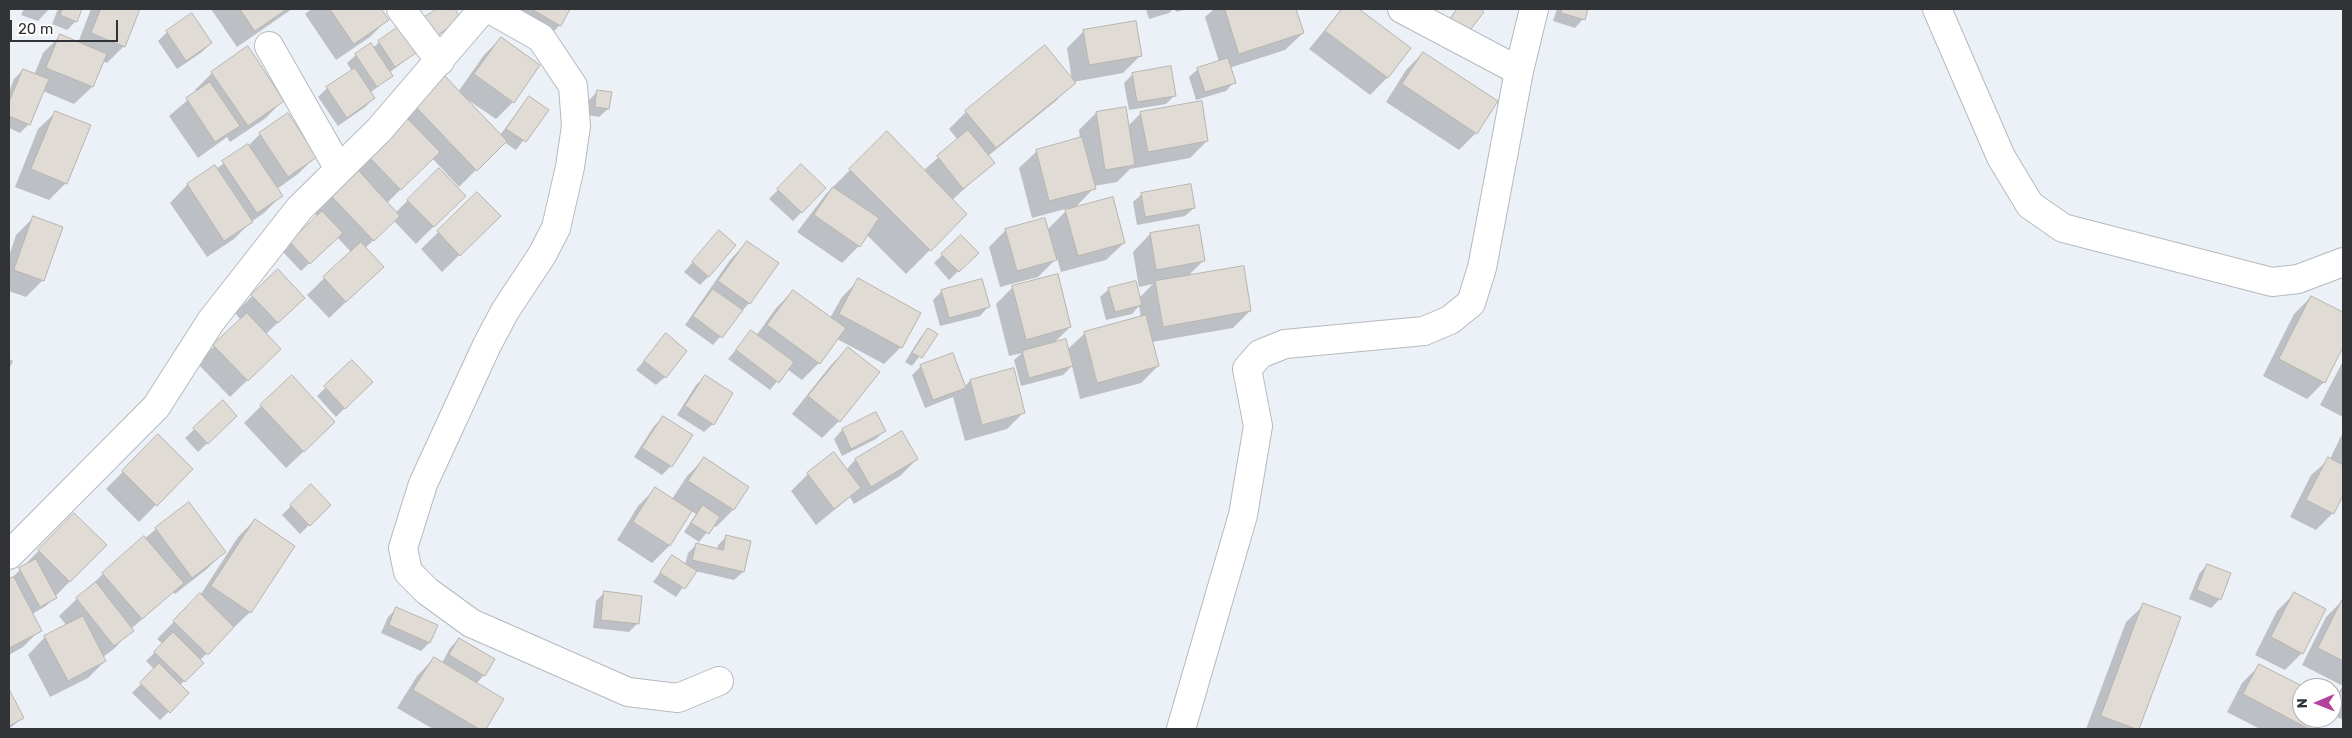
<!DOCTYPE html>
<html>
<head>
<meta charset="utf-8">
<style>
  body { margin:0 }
  #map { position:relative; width:2352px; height:738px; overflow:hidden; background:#ecf1f7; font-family:Rubik,sans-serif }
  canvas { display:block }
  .frame { position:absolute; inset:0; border:10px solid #313336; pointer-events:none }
  .north { position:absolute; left:2292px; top:678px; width:50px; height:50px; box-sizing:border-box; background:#fff; border:1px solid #adadaf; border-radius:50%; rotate:269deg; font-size:14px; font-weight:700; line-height:20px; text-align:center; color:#313336 }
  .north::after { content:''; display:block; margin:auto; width:18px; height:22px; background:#b4419b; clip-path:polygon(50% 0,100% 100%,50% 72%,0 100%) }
  .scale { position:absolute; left:10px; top:20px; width:108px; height:22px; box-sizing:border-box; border:2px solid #313336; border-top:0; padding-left:6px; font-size:15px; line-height:18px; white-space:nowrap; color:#313336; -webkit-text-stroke:4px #fff; paint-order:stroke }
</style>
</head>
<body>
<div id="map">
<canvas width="2352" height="738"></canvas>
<div class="frame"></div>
<div class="north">N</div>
<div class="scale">20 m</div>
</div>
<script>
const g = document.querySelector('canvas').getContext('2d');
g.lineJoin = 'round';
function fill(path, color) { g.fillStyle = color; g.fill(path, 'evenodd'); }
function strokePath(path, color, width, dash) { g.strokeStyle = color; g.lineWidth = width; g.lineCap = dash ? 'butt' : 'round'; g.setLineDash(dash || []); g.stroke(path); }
fill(new Path2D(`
  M24 9H49L38 21 21 15Z
  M58 9H81L76 21 67 30 52 24Z
  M91 9H139L124 46 107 63 102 61 92 87 74 104 43 91 29 124 20 133 9 128V92L14 79 23 70 34 75 43 53 60 36 78 43Z
  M211 9H292L237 47Z
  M311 9H380L387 20 370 37 336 60 305 14Z
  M439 9H453L460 19 451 27 426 44 424 19Z
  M521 9H569L560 25 543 42 512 24Z
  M1146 9H1173L1169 13 1149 19Z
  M1175 9H1188L1176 12Z
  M1214 9H1295L1303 33 1285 50 1229 68 1234 82 1226 91 1196 100 1189 77 1198 69 1219 62 1205 17Z
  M1342 9H1357L1409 48 1387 78 1370 95 1309 49Z
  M1457 9H1484L1441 30Z
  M1557 9H1587L1583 19 1575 28 1553 21Z
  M1084 31 1140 56 1123 73 1073 82 1057 100 988 156 993 163 952 200 966 214 906 274 867 235 859 246 842 263 797 232 826 194 887 133 923 171 958 140 949 129 966 112 1072 81 1067 48Z
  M167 32 211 43 202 52 177 69 158 41Z
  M501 38 513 102 496 119 465 98 500 135 529 97 547 110 516 150 504 142 459 187 432 158 387 203 396 212 439 170 464 196 416 244 394 221 365 248V284L329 318 307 295 351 252 337 237 301 271 282 251 318 217 315 214 354 176 351 173 414 105 458 92 484 55Z
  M379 42 417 51 389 73 391 76 370 93 374 98 365 107 338 126 318 97 327 88 352 71 347 63 356 55 373 48Z
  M1423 53 1476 133 1459 150 1386 102 1406 70Z
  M212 73 283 100 266 118 230 142 227 137 198 158 169 116 197 92 195 90Z
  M1133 74 1175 95 1166 104 1129 110 1124 83Z
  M598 91 608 109 599 117 587 115 589 100Z
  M1125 108 1128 126 1141 113 1207 141 1190 158 1130 169 1117 182 1094 186V188L1074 209 1124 243 1106 260 1061 272 1057 258 1038 277 1000 287 989 247 1006 230H1047L1069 208 1032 218 1019 168 1037 151 1080 139 1079 130 1096 113Z
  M56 112 66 183 49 200 15 187 38 129Z
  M260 134 315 157 298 174 277 189 281 196 264 213 251 222 234 239 207 257 170 203 187 185 214 167 216 169 248 146Z
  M801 166 824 188 793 221 769 199Z
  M477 194 499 216 442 272 421 249Z
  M1142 194 1194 208 1185 216 1137 225 1133 202Z
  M33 218 43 280 26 297 9 291V256L16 235Z
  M719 232 709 276 700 285 684 272Z
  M1150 234 1203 261 1187 277 1250 311 1233 328 1152 342 1158 366 1141 383 1080 399 1072 366 1063 375 1021 386 1014 360 1022 353 1009 356 996 304 1013 287 1070 327 1053 344 1067 350 1085 333 1141 318 1139 306 1132 314 1106 320 1100 297 1109 289 1139 298 1153 284 1139 287 1133 252Z
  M961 236 977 253 949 280 934 263Z
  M747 242 749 303 713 345 685 325 730 260Z
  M859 280 901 347 884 364 837 339 819 363 802 380 787 369 770 390 728 359 751 332 756 336 776 308 793 291 830 318 842 297Z
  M942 291 988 307 980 316 940 326 933 300Z
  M252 296 303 298 265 335 262 366 230 397 197 363 241 320 235 313Z
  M2311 297 2343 314V344L2324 382 2307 399 2263 376 2294 314Z
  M929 330 936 335 912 366 905 362 920 338Z
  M666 335 665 377 656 385 636 370Z
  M848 348 839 421 822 438 792 414 831 365Z
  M9 359 13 361 9 369Z
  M2343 361V417L2320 405Z
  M352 362 371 382 336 417 317 396Z
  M921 366 964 387 970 381 1013 370 1024 412 1007 429 965 441 953 397 925 408 912 375Z
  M705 377 713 424 704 432 677 415 696 385Z
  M223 402 236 416 198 452 185 438Z
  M261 406 317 439 286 468 244 423Z
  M876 413 884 431 876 439 842 456 834 439 842 430Z
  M663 418 691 435 671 466 662 475 634 457 654 426Z
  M901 432 917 459 900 476 854 504 850 497 816 525 791 491 808 474 834 454 846 470 855 460Z
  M2343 432V492L2333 513 2316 530 2290 517 2311 475 2330 459Z
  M141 453 191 469 139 522 106 489Z
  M704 459 747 487 733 510 716 527 713 525 699 542 684 532 696 514 691 511 669 546 652 563 617 540 638 506 655 489 672 499 687 476Z
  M311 486 329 505 300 534 282 515Z
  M255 520 250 612 200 660 203 663 180 685 188 693 160 720 132 693 155 670 146 661 163 644 157 639 201 594 238 537Z
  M156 529 224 552 207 569 175 594 173 592 131 629 115 648 103 657 105 661 88 678 50 697 28 655 45 637 67 626 59 616 103 574Z
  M57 532 105 545 46 606 32 614 40 630 23 647 9 655V581Z
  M727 536 743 572 734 580 695 571 676 597 653 582 672 557 685 565 688 553 697 544 717 549 718 545Z
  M2207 565 2220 599 2211 608 2189 599 2199 574Z
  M604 593 637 624 629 632 593 628 596 601Z
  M2294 594 2302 653 2285 670 2255 655 2277 611Z
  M2343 600V720L2332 714V703L2343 686 2302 665 2326 617Z
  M2144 605 2180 618 2138 729H2086L2126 622Z
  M396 609 429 643 421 651 381 633 388 617Z
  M459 639 484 675 476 684 502 699 484 729H433L397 708 417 676 434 658 442 663 450 648Z
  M2259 666 2303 688 2302 718H2313L2307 729H2260L2227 712 2242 683Z
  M9 692 22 718 9 729Z`), '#0003');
const building = new Path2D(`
  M63 9H82L77 22 60 15Z
  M101 9H140L125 47 91 33Z
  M240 9H287L255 31Z
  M330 9H381L389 20 354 44Z
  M437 9H455L461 19 435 37 423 18Z
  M532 9H570L561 26Z
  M1225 9H1296L1304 33 1239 54Z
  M1342 9H1359L1411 48 1388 78 1325 31Z
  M1457 9H1481L1484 12 1467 34 1449 21Z
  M1562 9H1588L1585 20 1561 13Z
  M192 13 212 43 186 61 166 31Z
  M1136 21 1142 56 1089 65 1083 30Z
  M401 25 419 51 395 67 378 41Z
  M60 34 107 54 93 87 46 68Z
  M501 37 540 65 514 103 474 74Z
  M371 43 393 76 377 87 355 54Z
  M1045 45 1076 83 996 148 965 111Z
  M248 46 284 101 248 126 211 72Z
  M1423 52 1498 101 1477 134 1402 84Z
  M1228 58 1236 83 1205 92 1197 68Z
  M1171 66 1176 96 1137 102 1132 73Z
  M355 68 375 98 347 118 326 87Z
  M23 69 49 79 30 125 9 116V102Z
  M443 74 507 141 477 171 413 104Z
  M210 82 240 126 215 142 186 98Z
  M597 90 612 92 609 109 595 107Z
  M529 96 549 110 526 142 506 129Z
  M1202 101 1208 141 1148 152 1140 112Z
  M1126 107 1135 165 1105 170 1096 112Z
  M55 111 91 125 67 184 31 169Z
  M288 113 317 157 288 177 259 133Z
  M406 117 440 152 401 190 367 155Z
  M968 130 995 163 963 189 937 156Z
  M887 131 967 214 931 251 849 169Z
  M1082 137 1096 189 1049 201 1036 150Z
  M248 144 283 196 257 213 222 161Z
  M801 164 826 188 802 213 777 189Z
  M215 165 253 222 224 241 187 184Z
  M439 168 466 196 434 227 407 200Z
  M358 170 400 216 374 241 331 196Z
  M1191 184 1195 208 1145 217 1141 193Z
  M833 187 879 218 860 247 814 215Z
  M477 192 501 216 460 256 437 231Z
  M1113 197 1125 243 1078 256 1065 210Z
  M322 211 343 233 310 264 290 242Z
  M33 216 63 227 44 281 14 270Z
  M1045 218 1057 260 1017 271 1005 229Z
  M1199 225 1205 261 1156 270 1150 233Z
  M719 230 736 245 709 277 692 262Z
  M961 235 979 253 959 272 941 254Z
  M747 241 779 263 750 304 718 281Z
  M361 242 384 267 346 302 323 277Z
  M1244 266 1251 311 1163 327 1155 281Z
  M278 269 305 298 278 323 251 295Z
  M1058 274 1071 327 1026 340 1012 286Z
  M858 278 921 313 902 348 839 314Z
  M982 279 990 307 949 318 941 290Z
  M1136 281 1142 305 1115 312 1108 288Z
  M713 289 743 310 722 338 693 316Z
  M793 290 846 328 820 364 767 325Z
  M2311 296 2343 312V347L2325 383 2279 359Z
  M247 313 281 349 248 381 213 345Z
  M1146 315 1159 366 1097 383 1084 332Z
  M928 328 938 334 922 358 912 353Z
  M751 330 794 362 779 383 736 350Z
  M666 333 687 351 666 378 644 361Z
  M1066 339 1073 366 1029 378 1022 351Z
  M848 347 880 372 840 422 808 396Z
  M953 353 966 388 933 400 920 365Z
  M352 360 373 382 345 409 324 386Z
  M1014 368 1025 413 982 425 970 380Z
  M292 375 335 422 304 452 260 405Z
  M705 375 733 393 714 425 685 406Z
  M223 400 237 416 208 444 193 428Z
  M876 412 886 431 851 449 842 429Z
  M663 416 693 435 672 467 642 448Z
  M902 431 918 459 871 487 855 459Z
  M158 434 193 469 157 506 122 471Z
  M834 452 861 488 834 509 807 473Z
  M704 457 749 487 734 510 688 481Z
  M2328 457 2343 465V495L2334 514 2306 500Z
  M311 484 331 505 310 526 290 505Z
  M655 487 692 511 670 546 633 522Z
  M189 502 226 552 192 578 155 528Z
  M703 505 720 517 709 534 691 523Z
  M74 513 107 545 70 582 38 550Z
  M255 519 295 546 251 613 211 586Z
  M726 535 751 541 744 572 692 560 696 543 723 550Z
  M144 536 184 583 142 619 102 573Z
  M672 555 697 571 685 589 660 573Z
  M36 559 57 598 40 607 19 568Z
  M2207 564 2231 573 2221 600 2197 590Z
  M14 577 42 631 9 648V579Z
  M96 582 134 631 114 646 76 598Z
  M604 591 642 596 639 624 601 620Z
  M2294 592 2326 609 2303 654 2271 637Z
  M200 593 234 627 208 655 173 621Z
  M2343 598V661L2318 648Z
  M2143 603 2181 617 2139 729H2136L2101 716Z
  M396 607 438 625 430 643 389 625Z
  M83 616 106 661 68 681 44 636Z
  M173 632 204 663 185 682 154 652Z
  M459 638 495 659 485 676 449 655Z
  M434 657 504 699 486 729H479L413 690Z
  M159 663 189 693 170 713 140 683Z
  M2259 664 2306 688H2302V718H2315L2309 729 2243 694Z
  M2343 687V707L2335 703Z
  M9 689 24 718 9 726Z`);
fill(building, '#e0dbd5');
strokePath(building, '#b8b3ad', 1);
const minor = new Path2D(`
  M401 9 440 61
  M490 9 541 38 573 86 576 126 570 167 556 228 542 255 505 311 487 345 423 484 403 548 408 572 427 591 471 623 628 692 678 698 719 681
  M1402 9 1519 71 1534 9
  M1937 9 2001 157 2030 205 2063 228 2272 282 2298 279 2343 262
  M269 46 339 169
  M9 555 156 407 211 321 299 209 379 130 483 9
  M1181 729 1243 515 1258 426 1247 369 1260 354 1285 344 1424 331 1450 320 1471 303 1482 268 1519 71`);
strokePath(minor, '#b5babf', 30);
strokePath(minor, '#fff', 28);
</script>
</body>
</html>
